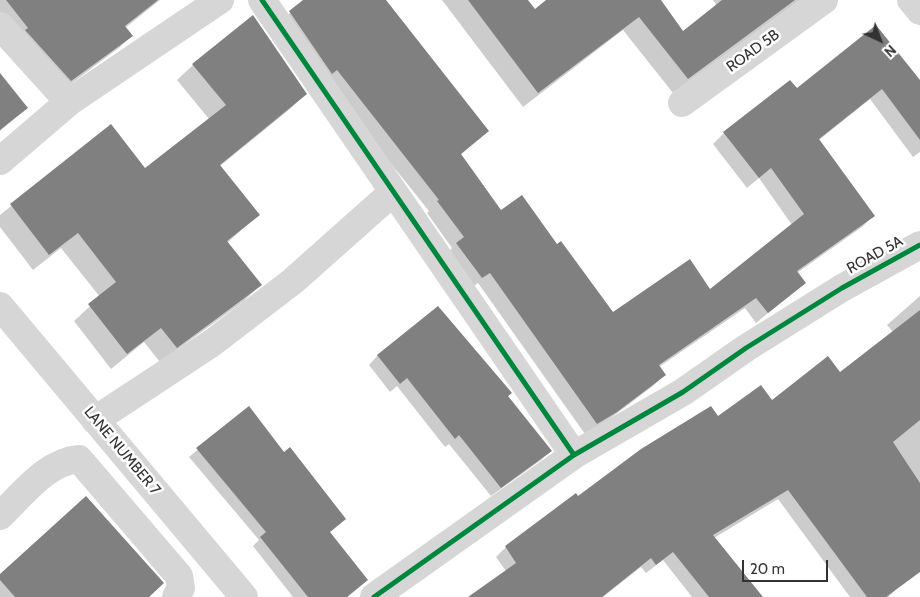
<!DOCTYPE html>
<html>
<head>
<meta charset="utf-8">
<style>
  body { margin:0 }
  #map { position:relative; width:920px; height:597px; overflow:hidden; background:#fff; font-family:Cabin,sans-serif }
  canvas { display:block }
  .north { position:absolute; left:855px; top:15px; width:50px; height:50px; -webkit-text-stroke:4px #fff; paint-order:stroke; rotate:137deg; font-size:14px; font-weight:700; line-height:20px; text-align:center; color:#323232 }
  .north::after { content:''; display:block; margin:auto; width:18px; height:22px; background:#323232; clip-path:polygon(50% 0,100% 100%,50% 72%,0 100%) }
  .scale { position:absolute; left:742px; top:560px; width:86px; height:22px; box-sizing:border-box; border:2px solid #323232; border-top:0; padding-left:6px; font-size:15px; line-height:18px; white-space:nowrap; color:#323232; -webkit-text-stroke:4px #fff; paint-order:stroke }
</style>
</head>
<body>
<div id="map">
<canvas width="920" height="597"></canvas>
<div class="north">N</div>
<div class="scale">20 m</div>
</div>
<script>
const g = document.querySelector('canvas').getContext('2d');
g.lineJoin = 'round';
function fill(path, color) { g.fillStyle = color; g.fill(path, 'evenodd'); }
function strokePath(path, color, width, dash) { g.strokeStyle = color; g.lineWidth = width; g.lineCap = dash ? 'butt' : 'round'; g.setLineDash(dash || []); g.stroke(path); }
function write(font, color, halo, rows, align = 'center') {
  g.font = font + ' Cabin,sans-serif'; g.lineWidth = 5; g.setLineDash([]); g.textBaseline = 'middle'; g.strokeStyle = halo; g.fillStyle = color; for (const [text, x, y, turn = 0] of rows) {
    g.save(); g.translate(x, y); g.rotate((+turn || 0) * Math.PI / 180); g.textAlign = isNaN(turn) ? turn : align; if (halo) g.strokeText(text, 0, 0); g.fillText(text, 0, 0); g.restore();
  }
}
fill(new Path2D(`
  M0 0H160L125 28 131 36 120 47 60 92 0 18Z
  M305 0H384L488 131 460 155 501 211 557 245 612 314 710 291 792 225 759 178 747 188 713 144 724 133 796 89 920 85V152L913 157 870 99 819 140 873 216 862 227 797 273 805 283 756 323 745 308 659 367 664 375 653 386 604 423 585 434 478 283 471 288 446 255 452 248 427 213 429 211 278 23Z
  M442 0H527L535 11 549 0H658L683 33 717 6 713 0H809L799 1 673 93 623 30 523 107Z
  M193 65 306 93 290 109 220 166 258 215 227 243 260 285 244 301 160 362 144 342 111 369 74 321 100 297 61 248 33 270 0 227V215L111 126 145 170 209 119 177 80Z
  M0 75 26 108 0 131Z
  M920 296V566L888 597H850L778 499 714 538 762 597H692L663 560 646 573 641 567 603 597H470L506 571 496 557 506 547 576 495 578 498 717 418 772 402 840 374 893 332 887 325Z
  M378 355 507 397 550 451 541 460 491 496 449 444 445 447 397 386 390 392 369 365Z
  M249 408 284 454 344 519 329 533 367 580 347 597H293L253 546 259 540 189 457Z
  M0 575 163 583 149 597H0Z`), '#0003');
fill(new Path2D(`
  M6 0H158L125 26 133 36 71 81 25 30 28 28Z
  M303 0H386L489 131 461 154 501 210 522 195 557 244 561 241 613 312 690 259 710 289 804 214 771 168 759 178 723 132 790 80 797 88 876 25 920 80V140L882 89 819 139 875 216 797 271 806 283 768 313 756 298 659 365 666 375 617 412 597 424 490 273 482 278 456 243 464 237 437 201 439 200 337 70 332 74 289 11Z
  M468 0H528L535 9 546 0H661L683 31 722 0H795L688 79 639 17 538 93Z
  M253 15 307 94 220 165 260 215 227 241 262 285 177 348 161 328 127 354 88 304 116 282 78 233 49 255 10 204 111 124 145 168 226 105 192 64Z
  M0 73 28 108 0 130Z
  M438 306 512 393 508 396 552 451 501 488 459 435 455 439 407 378 400 384 377 355Z
  M920 310V420L893 442 920 483V572L886 597H867L788 490 713 535 763 597H709L673 552 656 565 651 558 602 597H468L516 563 505 546 576 493 578 496 641 449 711 406 718 416 761 385 772 400 828 356 840 372Z
  M249 406 284 452 290 447 346 519 330 532 368 580 347 597H308L260 537 266 532 196 448Z
  M86 496 164 583 149 597H15L0 580V574Z`), '#808080');
strokePath(new Path2D(`
  M262 0 574 455 374 597
  M911 0 920 11
  M0 26 69 102
  M682 103 824 0
  M0 161 69 102 220 0
  M0 306 244 597
  M95 420 212 343 293 281 393 192
  M574 455 683 392 746 348 842 288 920 245
  M0 516C23 494 46 462 79 459L179 576 181 588 176 597`), '#d6d6d6', 28);
strokePath(new Path2D(`
  M262 0 574 455 374 597
  M574 455 683 392 746 348 842 288 920 245`), '#00873e', 5);
write('15px', '#323232', '#fff', [
  ["ROAD 5B",753,51,-36],
  ["ROAD 5A",875,255,-29],
  ["LANE NUMBER 7",122,451,50]
]);
</script>
</body>
</html>
